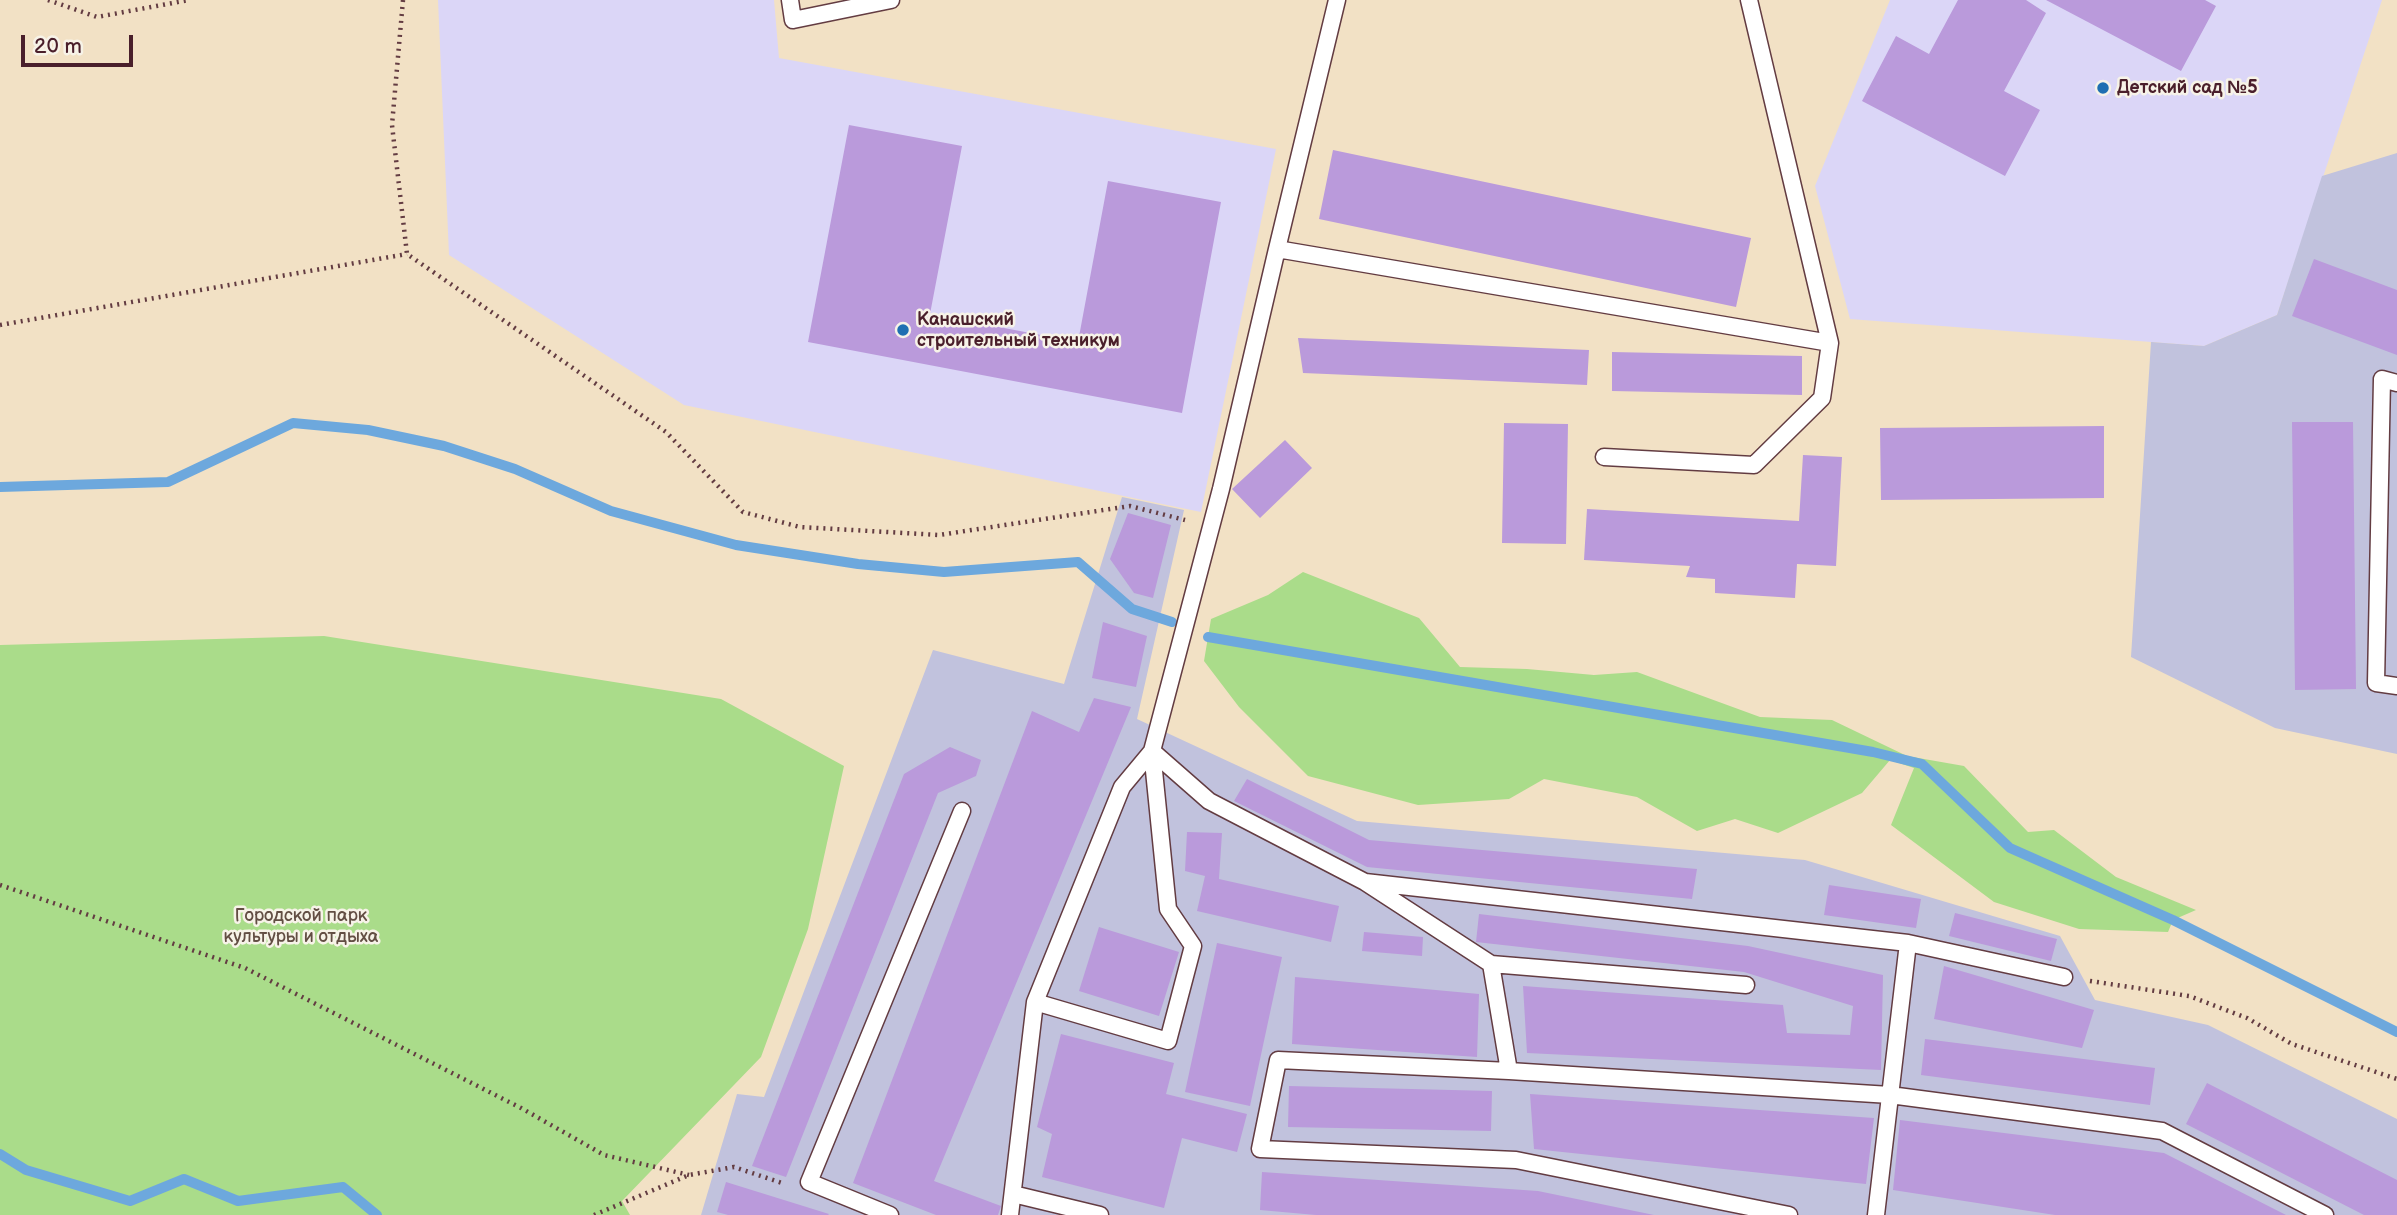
<!DOCTYPE html>
<html>
<head>
<meta charset="utf-8">
<style>
  body { margin:0 }
  #map { position:relative; width:2397px; height:1215px; overflow:hidden; background:#f2e1c5; font-family:"Balsamiq Sans",sans-serif }
  canvas { display:block }
  .scale { position:absolute; left:21px; top:35px; width:112px; height:32px; box-sizing:border-box; border:4px solid #4a1f2b; border-top:0; padding-left:9px; font-size:21px; line-height:24px; white-space:nowrap; color:#4a1f2b; -webkit-text-stroke:5px #f7f3e8; paint-order:stroke }
</style>
</head>
<body>
<div id="map">
<canvas width="2397" height="1215"></canvas>
<div class="scale">20 m</div>
</div>
<script>
const g = document.querySelector('canvas').getContext('2d');
g.lineJoin = 'round';
function fill(path, color) { g.fillStyle = color; g.fill(path, 'evenodd'); }
function strokePath(path, color, width, dash) { g.strokeStyle = color; g.lineWidth = width; g.lineCap = dash ? 'butt' : 'round'; g.setLineDash(dash || []); g.stroke(path); }
function write(font, color, halo, rows, align = 'center') {
  g.font = font + ' "Balsamiq Sans",sans-serif'; g.lineWidth = 5; g.setLineDash([]); g.textBaseline = 'middle'; g.strokeStyle = halo; g.fillStyle = color; for (const [text, x, y, turn = 0] of rows) {
    g.save(); g.translate(x, y); g.rotate((+turn || 0) * Math.PI / 180); g.textAlign = isNaN(turn) ? turn : align; if (halo) g.strokeText(text, 0, 0); g.fillText(text, 0, 0); g.restore();
  }
}
fill(new Path2D(`
  M438 0H774L779 58 1276 149 1201 512 684 405 449 255Z
  M1890 0H2382L2277 315 2204 346 1850 319 1815 186Z`), '#dbd6f7');
fill(new Path2D(`
  M2397 153V754L2275 728 2131 657 2151 342 2204 346 2277 315 2322 176Z
  M1122 497 1184 510 1137 719 1357 821 1805 860 2060 936 2095 1000 2208 1025 2397 1119V1215H701L737 1094 764 1097 933 650 1064 684Z`), '#c1c2dd');
fill(new Path2D(`
  M1303 572 1419 618 1460 667 1527 669 1594 675 1637 672 1760 717 1832 720 1907 756 1964 766 2028 832 2054 830 2116 877 2196 910 2173 920 2168 932 2079 929 1994 902 1891 825 1914 768 1890 760 1862 793 1778 833 1735 819 1697 831 1637 797 1544 779 1509 799 1418 805 1308 776 1239 707 1204 661 1211 619 1268 595Z
  M324 636 721 699 844 766 808 929 761 1057 622 1201 630 1215H0V645Z`), '#aadc8a');
strokePath(new Path2D(`
  M0 487 168 482 293 423 368 430 444 446 515 469 611 511 736 545 858 564 944 572 1078 562 1132 609 1172 622
  M1208 637 1873 752 1922 764 2010 848 2173 920 2397 1032
  M0 1154 26 1170 130 1201 184 1179 238 1201 343 1187 377 1215`), '#6da8dd', 10);
fill(new Path2D(`
  M1958 0H2026L2046 13 2004 91 2040 110 2005 176 1862 101 1896 36 1929 54Z
  M2046 0H2205L2216 6 2181 71Z
  M849 125 962 146 930 314 1078 342 1108 181 1221 202 1182 413 808 342Z
  M1333 150 1751 238 1736 307 1319 219Z
  M2314 259 2397 290V355L2292 316Z
  M1298 338 1589 350 1587 385 1303 373Z
  M1612 352 1802 356V395L1612 391Z
  M2292 422H2353L2356 689 2295 690Z
  M1504 423 1568 424 1566 544 1502 543Z
  M2104 426V498L1881 500 1880 428Z
  M1285 440 1312 468 1260 518 1232 489Z
  M1803 455 1842 457 1836 566 1797 564 1795 598 1715 593V579L1686 577 1690 566 1584 560 1587 509 1799 521Z
  M1128 513 1171 525 1153 598 1134 593 1110 559Z
  M1103 622 1147 636 1136 687 1092 678Z
  M1094 698 1131 707 934 1181 1001 1206 998 1215H936L853 1183 1032 711 1079 732Z
  M950 747 981 760 976 776 938 793 786 1177 752 1166 904 774Z
  M1247 779 1369 840 1697 869 1692 899 1367 867 1234 801Z
  M1187 832 1222 833 1219 879 1339 906 1331 942 1197 911 1205 876 1185 871Z
  M1829 885 1921 899 1916 928 1824 915Z
  M1955 913 2057 939 2051 961 1949 936Z
  M1479 914 1748 946 1883 975 1881 1070 1527 1053 1523 986 1783 1005 1787 1033 1850 1035 1853 1006 1744 972 1476 942Z
  M1099 927 1179 952 1159 1016 1079 991Z
  M1364 932 1423 937 1422 956 1362 951Z
  M1217 943 1282 957 1250 1106 1185 1092Z
  M1944 966 2094 1010 2082 1048 1934 1019Z
  M1295 977 1479 994 1477 1057 1292 1044Z
  M1061 1034 1174 1063 1166 1094 1247 1114 1237 1152 1182 1138 1164 1208 1042 1177 1052 1134 1037 1127Z
  M1925 1039 2155 1068 2150 1105 1921 1075Z
  M2207 1083 2397 1180V1215H2364L2186 1124Z
  M1289 1086 1492 1091 1491 1131 1288 1127Z
  M1530 1094 1874 1118 1866 1184 1534 1149Z
  M1900 1120 2164 1153 2286 1215H2055L1893 1190Z
  M1262 1172 1538 1191 1654 1215H1316L1260 1210Z
  M726 1182 829 1214 828 1215H728L717 1212Z`), '#ba9adb');
const service = new Path2D(`
  M790 0 793 20 891 0
  M1337 0 1277 249 1830 343 1749 0
  M2397 383 2382 379 2376 683 2397 686
  M1604 457 1754 465 1822 398 1830 343
  M1152 751 1209 801 1365 882 1491 964 1746 985
  M1365 882 1908 943 2064 977
  M1491 964 1509 1071
  M1035 1002 1168 1041 1193 946 1168 909 1152 751 1221 489 1277 249
  M1013 1194 1100 1215
  M890 1215 809 1182 962 811
  M1010 1215 1035 1002 1122 787 1152 751
  M1789 1215 1516 1160 1260 1149 1278 1060 1509 1071 1890 1095 2162 1131 2325 1215
  M1876 1215 1908 943`);
strokePath(service, '#633c42', 19);
strokePath(new Path2D(`
  M48 0 97 17 189 0
  M403 0 392 125 407 254 666 432 743 512 800 527 939 535 1130 506 1185 520
  M0 325 407 254
  M0 885 245 968 521 1108 604 1155 689 1175
  M2090 981 2189 996 2247 1018 2292 1044 2397 1079
  M594 1215 689 1175 734 1167 785 1184`), '#633c42', 4.5, [2, 5]);
strokePath(service, '#fff', 16);
for (const [x, y, r, color] of [
  [2103,88,7,"#1f6fb2"],
  [903,330,7,"#1f6fb2"]
]) { const dot = new Path2D(); dot.arc(x, y, r, 0, 2 * Math.PI); g.fillStyle = color; g.fill(dot); strokePath(dot, '#f7f3e8', 2.5); }
write('bold 18px', '#4a1f2b', '#f7f3e8', [
  ["Детский сад №5",2117,88],
  ["Канашский",917,320],
  ["строительный техникум",917,341]
], 'left');
write('18px', '#624e43', '#f7f3e8', [
  ["Городской парк",301,916],
  ["культуры и отдыха",301,937]
]);
</script>
</body>
</html>
